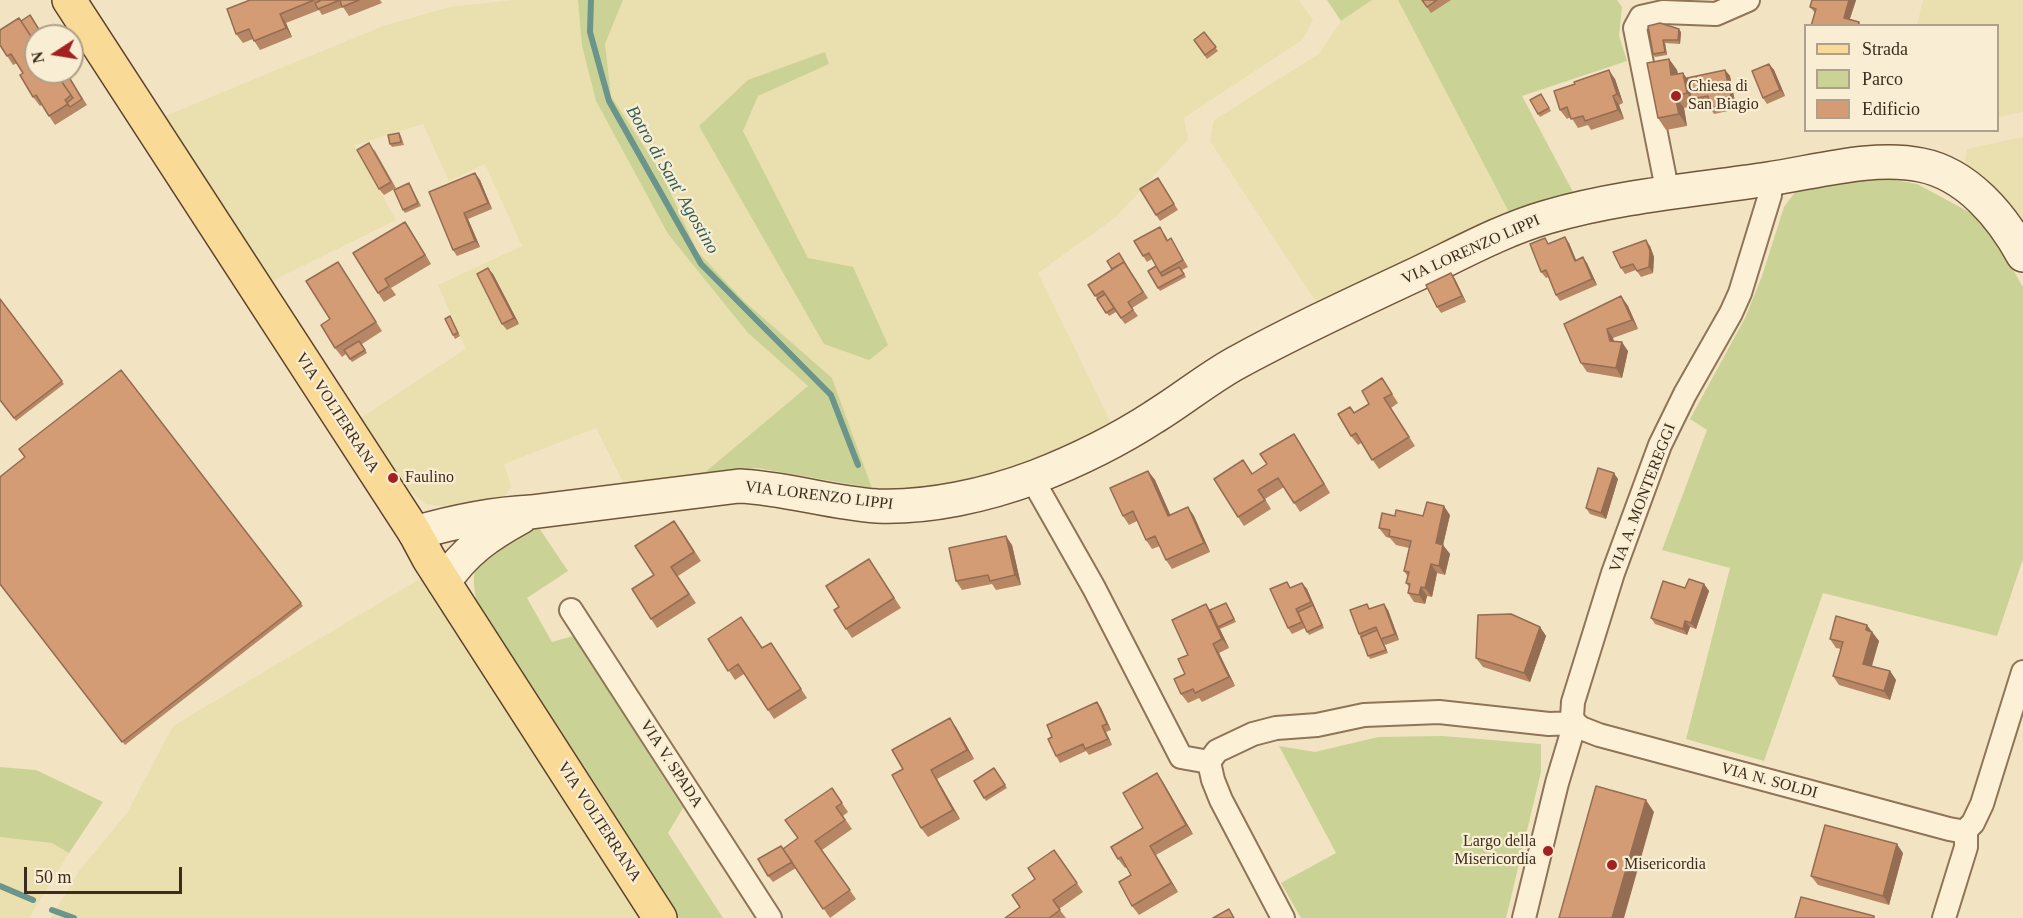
<!DOCTYPE html>
<html>
<head>
<meta charset="utf-8">
<style>
  body { margin:0 }
  #map { position:relative; width:2023px; height:918px; overflow:hidden; background:#f2e4c2; font-family:"Times New Roman",serif }
  canvas { display:block }
  .legend { position:absolute; left:1804px; top:24px; width:195px; height:108px; box-sizing:border-box; background:#f9eed3; border:2px solid #aea08a; margin:0; padding:8px 10px; list-style:none; font-size:18px; color:#3d2c1d }
  .legend li { display:flex; align-items:center; gap:12px; height:30px }
  .legend b { width:30px; border:2px solid #aea08a }
  .north { position:absolute; left:24px; top:24px; width:60px; height:60px; box-sizing:border-box; background:#f9eed3; border:2px solid #aea08a; border-radius:50%; rotate:258deg; font-size:16px; font-weight:700; line-height:24px; text-align:center; color:#3d2c1d }
  .north::after { content:''; display:block; margin:auto; width:21px; height:27px; background:#a42123; clip-path:polygon(50% 0,100% 100%,50% 72%,0 100%) }
  .scale { position:absolute; left:24px; top:867px; width:158px; height:27px; box-sizing:border-box; border:3px solid #3d2c1d; border-top:0; padding-left:8px; font-size:18px; line-height:21px; white-space:nowrap; color:#3d2c1d; -webkit-text-stroke:4px #f9eed3; paint-order:stroke }
</style>
</head>
<body>
<div id="map">
<canvas width="2023" height="918"></canvas>
<ul class="legend">
<li><b style="height:8px;background:#f9da97"></b>Strada</li>
<li><b style="height:16px;background:#cbd295"></b>Parco</li>
<li><b style="height:16px;background:#d49c75"></b>Edificio</li>
</ul>
<div class="north">N</div>
<div class="scale">50 m</div>
</div>
<script>
const g = document.querySelector('canvas').getContext('2d');
g.lineJoin = 'round';
function fill(path, color) { g.fillStyle = color; g.fill(path, 'evenodd'); }
function strokePath(path, color, width, dash) { g.strokeStyle = color; g.lineWidth = width; g.lineCap = dash ? 'butt' : 'round'; g.setLineDash(dash || []); g.stroke(path); }
function write(font, color, halo, rows, align = 'center') {
  g.font = font + ' "Times New Roman",serif'; g.lineWidth = 4.5; g.setLineDash([]); g.textBaseline = 'middle'; g.strokeStyle = halo; g.fillStyle = color; for (const [text, x, y, turn = 0] of rows) {
    g.save(); g.translate(x, y); g.rotate((+turn || 0) * Math.PI / 180); g.textAlign = isNaN(turn) ? turn : align; if (halo) g.strokeText(text, 0, 0); g.fillText(text, 0, 0); g.restore();
  }
}
fill(new Path2D(`
  M514 0H578L582 46 596 101 668 234 748 333 808 386 703 474 626 488 596 428 504 464 511 486 503 500 450 507 426 504 403 485 359 419 466 349 438 285 522 246 485 164 449 181 423 124 354 145 396 220 270 282 165 116 383 26 450 7Z
  M623 0H1299L1313 20 1302 40 1184 118 1188 139 1116 217 1038 273 1112 425 1036 460 960 482 909 491 872 488 832 378 743 300 697 251 662 174 611 96 605 44ZM825 52 829 64 758 96 743 131 808 258 699 126Z
  M1372 0H1398L1511 216 1317 303 1210 141 1214 120 1320 53 1341 21Z
  M1923 0H2023V112L1998 117V26L1917 25Z
  M2023 137V227L1995 190 1965 163 1967 149Z
  M423 577 646 918H51L79 871 127 813 173 726Z
  M0 837 52 843 69 853 29 918H0Z`), '#e9dfaf');
fill(new Path2D(`
  M578 0H623L605 44 611 96 662 174 697 251 743 300 832 378 872 488 757 468 703 474 808 386 748 333 668 234 596 101 582 46Z
  M1327 0H1372L1341 21Z
  M1398 0H1617L1622 7 1619 36 1627 61 1522 96 1573 192 1511 216Z
  M825 52 829 64 758 96 743 131 808 258 853 267 888 345 869 360 824 344 699 126 748 80Z
  M1867 175 1917 184 1984 220 2023 287V559L1997 636 1823 593 1764 761 1686 739 1730 568 1662 550 1707 430 1690 419 1745 318 1762 276 1784 207 1801 184Z
  M535 522 568 571 527 598 552 642 573 636 683 808 668 833 723 918H679L481 614C474 596 472 581 476 563Z
  M1442 736 1541 744V772L1506 918H1301L1281 883 1336 853 1279 746 1315 752 1378 737Z
  M0 767 36 770 103 802 69 853 52 843 0 837Z`), '#cbd295');
strokePath(new Path2D(`
  M591 0 590 32 609 101 701 264 831 395 858 465
  M0 886 33 900
  M52 910 74 918`), '#6b948a', 6);
const street = new Path2D(`
  M1668 194 1635 28 1641 17 1663 12 1716 14 1748 0
  M1034 477 1039 491 1094 588 1181 757 1209 762
  M571 610 770 918
  M1575 723 1572 717 1573 702 1613 573 1660 445 1685 394 1731 313 1740 293 1770 195 1771 179
  M1575 723 1581 728 1599 735 1949 829 1960 831 1966 830
  M1966 830 1973 823 1982 804 2023 672
  M1283 918 1221 800 1213 780 1209 762 1217 751 1253 734 1276 728 1317 725 1364 715 1439 712 1549 724 1575 723
  M1524 918 1557 783 1575 723
  M1944 918 1966 847V830`);
const secondary = new Path2D(`
  M415 533C453 522 491 514 531 512L739 486C786 488 830 503 877 506 929 508 987 495 1035 477 1076 461 1117 441 1154 417 1182 400 1207 379 1236 363 1296 330 1357 302 1419 273 1461 253 1502 230 1547 217 1619 196 1695 190 1768 179 1816 172 1874 155 1921 165 1967 174 2002 216 2023 255
  M444 582C465 551 488 535 521 517`);
const primary = new Path2D(`
  M69 0 415 533 429 559 660 918`);
strokePath(street, '#8f7457', 26);
strokePath(secondary, '#70553a', 36);
strokePath(primary, '#5c422c', 36);
strokePath(street, '#fcf1d7', 22);
strokePath(secondary, '#fcf1d7', 33);
strokePath(primary, '#f9da97', 33);
fill(new Path2D(`
  M250 0H380L382 3 349 16 343 7 322 15 319 10 286 23 292 37 260 50 253 39 243 43 236 34Z
  M1422 0H1451L1431 13Z
  M1812 0H1856L1850 19 1859 22 1861 26H1811L1815 13 1810 7Z
  M1648 26 1681 32 1680 44 1665 43 1667 55 1655 57 1653 54Z
  M1204 32 1218 51 1207 59 1194 40Z
  M0 45 66 72 87 105 55 125 42 105 40 106 33 97 23 73 17 63 13 65Z
  M1669 59 1677 70 1678 73 1687 78 1725 70 1730 76 1735 102 1727 104 1728 111 1714 114 1710 108 1709 102 1684 108 1687 126 1666 130 1658 118Z
  M1769 64 1774 70 1785 96 1767 104 1763 98Z
  M1615 79 1623 103 1619 105 1624 119 1591 130 1588 125 1578 128 1571 117 1567 119 1560 110Z
  M1541 94 1551 111 1540 117 1530 100Z
  M399 133 401 136 404 145 392 147 390 144Z
  M374 149 396 188 384 195 379 189Z
  M475 173 480 180 492 209 468 219 480 247 457 256 453 250Z
  M1158 178 1178 210 1160 221 1156 215Z
  M411 186 421 206 405 213 403 210Z
  M405 222 431 264 391 288 396 295 384 302 378 293Z
  M1164 233 1168 240 1171 238 1188 267 1182 270 1186 277 1160 291 1158 288 1156 266 1152 259 1147 262 1143 256Z
  M1549 243H1569L1576 260 1587 263 1597 285 1560 301 1556 295 1548 277 1546 278 1541 272Z
  M1650 246 1654 257 1653 273 1641 277 1636 270 1625 274 1621 268Z
  M1119 253 1148 298 1132 308 1138 316 1125 324 1116 312 1109 316 1088 285 1112 269Z
  M338 262 382 331 362 344 367 353 352 362 346 354 342 357 335 348 330 319Z
  M1451 273 1455 279 1466 302 1441 313 1437 307Z
  M493 274 519 324 507 330 502 324Z
  M1621 296 1628 306 1638 329 1613 338 1614 341 1628 351 1622 378 1587 372 1581 363Z
  M0 299 64 384 16 421 0 400Z
  M450 316 460 336 455 339 453 335Z
  M121 370 303 606 125 745 0 585 25 458Z
  M1382 378 1398 403 1391 408 1415 446 1379 469 1361 443 1358 445 1351 436 1354 413 1369 404Z
  M1300 443 1330 493 1300 512 1284 487 1265 499 1271 509 1244 526 1238 517 1252 474Z
  M1148 471 1155 480 1170 515 1188 507 1194 516 1210 552 1172 569 1166 560 1160 546 1152 549 1146 540 1137 521 1129 525 1123 516Z
  M1618 479 1606 519 1590 514 1586 508Z
  M1450 515 1443 545 1450 554 1445 575 1437 573 1432 597 1427 596 1425 604 1414 602 1408 593 1409 587 1406 583 1408 577 1404 571 1409 548 1396 545 1390 538 1386 537 1379 528 1395 516H1423Z
  M681 530 701 561 678 576 696 603 657 628 651 619 654 575Z
  M1012 545 1021 585 996 590 992 584 962 590 956 581Z
  M875 568 901 608 852 638 846 629 839 607Z
  M1302 583 1307 589 1324 628 1309 635 1305 628 1292 634 1288 628 1291 588Z
  M1704 584 1709 591 1696 629 1690 627 1687 635 1655 624 1651 618 1685 588Z
  M1228 606 1236 622 1220 629 1229 648 1219 653 1235 686 1202 702 1199 698 1188 703 1181 694 1188 655 1210 610Z
  M1370 608 1388 610 1399 640 1385 645 1384 643 1388 653 1370 659 1359 634Z
  M1540 627 1546 636 1530 682 1483 667 1476 658Z
  M1871 632 1879 641 1871 666 1890 671 1896 680 1890 700 1839 685 1833 676 1841 649 1836 648 1830 639Z
  M708 639 762 648 771 643 807 698 774 719 744 674 735 680Z
  M1097 702 1101 708 1111 730 1106 732 1112 745 1089 755 1086 751 1060 763 1056 756 1052 737Z
  M956 727 974 759 937 779 960 819 928 837 921 828 903 769Z
  M994 768 1007 788 986 801 974 781Z
  M1157 773 1163 782 1193 834 1156 855 1178 892 1139 915 1132 906 1131 875 1127 867 1125 868 1118 859 1143 828Z
  M832 788 848 812 843 816 852 829 822 850 856 899 830 918 796 868 773 882 768 876 798 838Z
  M1054 850 1083 892 1059 909 1066 918H1005L1020 907 1035 879Z
  M1903 853 1889 905 1818 885 1811 876Z`), '#b68665');
fill(new Path2D(`
  M1849 0H1856L1848 24 1844 18Z
  M280 14 286 23 292 37 286 28Z
  M1679 29 1681 32 1680 44 1678 40Z
  M1663 40 1665 43 1667 55 1665 52Z
  M1669 59 1677 70 1679 86 1671 75Z
  M1769 64 1774 70 1785 96 1780 90Z
  M1609 70 1615 79 1623 103 1617 94Z
  M1725 70 1730 76 1735 102 1731 96Z
  M1683 73 1691 84V99L1687 93Z
  M1613 96 1619 105 1624 119 1618 110Z
  M1675 96 1684 108 1687 126 1679 114Z
  M1723 98 1727 104 1728 111 1724 105Z
  M475 173 480 180 492 209 488 203Z
  M464 213 468 219 480 247 475 241Z
  M405 222 411 231 431 264 425 255Z
  M1565 237 1569 243 1579 267 1575 261Z
  M1646 240 1650 246 1654 257 1653 273 1649 267Z
  M1583 257 1587 263 1597 285 1592 279Z
  M488 268 493 274 519 324 514 318Z
  M1451 273 1455 279 1466 302 1462 296Z
  M1621 296 1628 306 1638 329 1632 320Z
  M1607 329 1613 338 1616 350 1610 341Z
  M1622 342 1628 351 1622 378 1616 368Z
  M1294 434 1300 443 1330 493 1324 484Z
  M1148 471 1155 480 1175 525 1168 516Z
  M1614 473 1618 479 1606 519 1601 513Z
  M1444 506 1450 515 1443 545 1450 554 1445 575 1439 566 1436 543Z
  M1188 507 1194 516 1210 552 1204 543Z
  M1006 536 1012 545 1021 585 1015 575Z
  M1431 564 1437 573 1432 597 1425 588Z
  M1302 583 1307 589 1324 628 1311 602Z
  M1704 584 1709 591 1696 629 1691 623Z
  M1421 587 1427 596 1425 604 1419 595Z
  M1206 604 1212 613 1229 648 1222 639Z
  M1384 604 1388 610 1399 640 1395 634Z
  M1685 621 1690 627 1687 635 1683 629Z
  M1867 625 1879 641 1870 673 1863 664Z
  M1540 627 1546 636 1530 682 1524 673Z
  M1213 644 1219 653 1235 686 1229 677Z
  M1890 671 1896 680 1890 700 1884 691Z
  M1097 702 1101 708 1111 730 1107 724Z
  M950 718 956 727 974 759 967 750Z
  M1102 726 1106 732 1112 745 1108 739Z
  M931 770 937 779 960 819 953 810Z
  M1157 773 1163 782 1193 834 1186 825Z
  M1646 800 1654 812 1624 918H1612Z
  M1897 844 1903 853 1889 905 1883 896Z
  M1150 846 1156 855 1178 892 1171 883Z`), '#946d52');
const building = new Path2D(`
  M250 0H314L280 14 286 28 254 41 249 29 236 34 227 9Z
  M319 0H340L318 9 315 3 320 1Z
  M340 0H359L342 7Z
  M1422 0H1437L1427 7Z
  M1812 0H1849L1844 18 1859 22 1858 26H1811L1816 9 1810 7Z
  M30 15 43 36H36V44L21 21Z
  M19 18 36 44V72H55L71 95 65 100 68 104 49 116 36 95 33 97 20 75 23 73 11 54 7 56 0 45V30Z
  M1660 23 1679 29 1678 40H1663L1665 52 1653 54 1648 26Z
  M1204 32 1216 47 1205 55 1194 40Z
  M1669 59 1671 75 1683 73 1687 93 1675 96 1679 114 1658 118 1647 63Z
  M1769 64 1780 90 1763 98 1752 71Z
  M1609 70 1617 94 1613 96 1618 110 1585 121 1583 116 1571 119 1567 107 1560 110 1554 91 1575 84 1574 82Z
  M1725 70 1731 96 1723 98 1724 105 1710 108 1708 96 1691 99 1687 78Z
  M55 72H66L82 99 70 107 67 103 73 98Z
  M1541 94 1549 108 1538 114 1530 100Z
  M399 133 401 142 390 144 388 135Z
  M369 143 391 182 379 189 357 150Z
  M475 173 488 203 464 213 475 241 453 250 429 192Z
  M1158 178 1174 204 1156 215 1140 189Z
  M409 183 418 203 403 210 394 190Z
  M405 222 425 255 385 279 389 286 378 293 353 253Z
  M1160 227 1167 241 1171 238 1183 260 1160 273 1149 253 1143 256 1134 241Z
  M1565 237 1575 261 1583 257 1592 279 1556 295 1546 270 1541 272 1530 244 1545 238 1548 244Z
  M1646 240 1650 251 1649 267 1637 271 1633 264 1621 268 1613 252Z
  M1119 253 1126 265 1124 262 1112 269 1107 261Z
  M338 262 376 322 335 348 321 325 330 319 306 281Z
  M1124 262 1143 292 1128 302 1133 310 1121 318 1103 291 1095 296 1088 285Z
  M1156 266 1162 276 1179 267 1184 274 1158 288 1148 271Z
  M488 268 514 318 502 324 477 274Z
  M1451 273 1462 296 1437 307 1426 285Z
  M1105 294 1114 308 1106 313 1097 299Z
  M1621 296 1632 320 1607 329 1610 341 1622 342 1616 368 1581 363 1564 324Z
  M0 299 62 381 14 418 0 400Z
  M450 316 458 333 453 335 445 319Z
  M359 341 365 350 350 359 344 350Z
  M121 370 301 603 122 742 0 584V477L25 457 19 449Z
  M1382 378 1392 394 1384 398 1409 437 1372 460 1356 433 1351 436 1338 414 1350 407 1354 413 1369 404 1362 391Z
  M1294 434 1324 484 1294 503 1278 478 1258 490 1265 500 1238 517 1214 479 1243 460 1252 474 1267 464 1260 454Z
  M1598 468 1614 473 1601 513 1586 508Z
  M1148 471 1168 516 1188 507 1204 543 1166 560 1155 536 1146 540 1133 511 1123 516 1110 488Z
  M1427 502 1444 506 1436 543 1443 545 1439 566 1431 564 1425 588 1421 587 1419 595 1408 593 1410 584 1406 583 1409 572 1404 571 1411 541 1389 536 1390 530 1379 528 1382 513 1395 516 1396 510 1423 516Z
  M674 521 694 552 671 567 689 594 651 619 632 589 654 575 635 546Z
  M1006 536 1015 575 990 581 988 575 956 581 949 548Z
  M869 559 894 598 846 629 834 610 839 607 826 586Z
  M1689 579 1704 584 1691 623 1685 621 1683 629 1651 618 1663 581 1685 588Z
  M1287 582 1290 588 1302 583 1311 602 1296 609 1302 622 1288 628 1270 589Z
  M1226 603 1234 619 1218 627 1210 610Z
  M1206 604 1222 639 1213 644 1229 677 1195 693 1193 689 1181 694 1174 679 1185 674 1178 659 1188 655 1172 620Z
  M1367 604 1369 609 1384 604 1395 634 1381 639 1376 627 1359 634 1350 610Z
  M1313 605 1322 625 1307 632 1298 612Z
  M1511 614 1540 627 1524 673 1476 658 1478 615Z
  M1836 616 1867 625 1866 630 1872 632 1863 664 1890 671 1884 691 1833 676 1843 642 1830 639Z
  M741 617 762 648 771 643 801 689 768 710 738 664 728 671 708 639Z
  M1377 630 1386 650 1368 656 1361 637Z
  M1097 702 1107 724 1102 726 1108 739 1085 749 1083 744 1056 756 1048 739 1052 737 1047 725Z
  M950 718 967 750 931 770 953 810 921 828 892 775 903 769 892 750Z
  M994 768 1005 785 984 798 974 781Z
  M1157 773 1186 825 1150 846 1171 883 1132 906 1119 882 1131 875 1121 857 1118 859 1111 847 1143 828 1123 793Z
  M1596 786 1646 800 1612 918H1559Z
  M832 788 842 803 836 807 845 820 815 841 850 890 823 909 783 849 798 838 785 820Z
  M1825 825 1897 844 1883 896 1811 876Z
  M781 846 792 862 768 876 758 859Z
  M1054 850 1077 883 1053 900 1060 910 1049 918H1005L1020 907 1012 895 1035 879 1028 868Z
  M1801 897 1874 916V918H1795Z
  M1229 909 1234 918H1213Z`);
fill(building, '#d49c75');
strokePath(building, '#946d52', 1.5);
for (const [x, y, r, color] of [
  [1676,96,6,"#a42123"],
  [393,478,6,"#a42123"],
  [1548,851,6,"#a42123"],
  [1612,865,6,"#a42123"]
]) { const dot = new Path2D(); dot.arc(x, y, r, 0, 2 * Math.PI); g.fillStyle = color; g.fill(dot); strokePath(dot, '#f9eed3', 2); }
write('16px', '#3d2c1d', '#f9eed3', [
  ["Chiesa di",1688,87],
  ["San Biagio",1688,105],
  ["Faulino",405,478],
  ["Largo della",1536,842,"right"],
  ["Misericordia",1536,860,"right"],
  ["Misericordia",1624,865]
], 'left');
write('16px', '#3d2c1d', '#f9eed3', [
  ["VIA LORENZO LIPPI",1471,250,-24],
  ["VIA VOLTERRANA",337,413,57],
  ["VIA LORENZO LIPPI",819,496,7],
  ["VIA A. MONTEREGGI",1643,498,-69],
  ["VIA V. SPADA",671,764,57],
  ["VIA N. SOLDI",1769,781,15],
  ["VIA VOLTERRANA",599,822,57]
]);
write('italic 18px', '#2b5e5b', '#f9eed3', [
  ["Botro di Sant' Agostino",672,180,60]
]);
</script>
</body>
</html>
